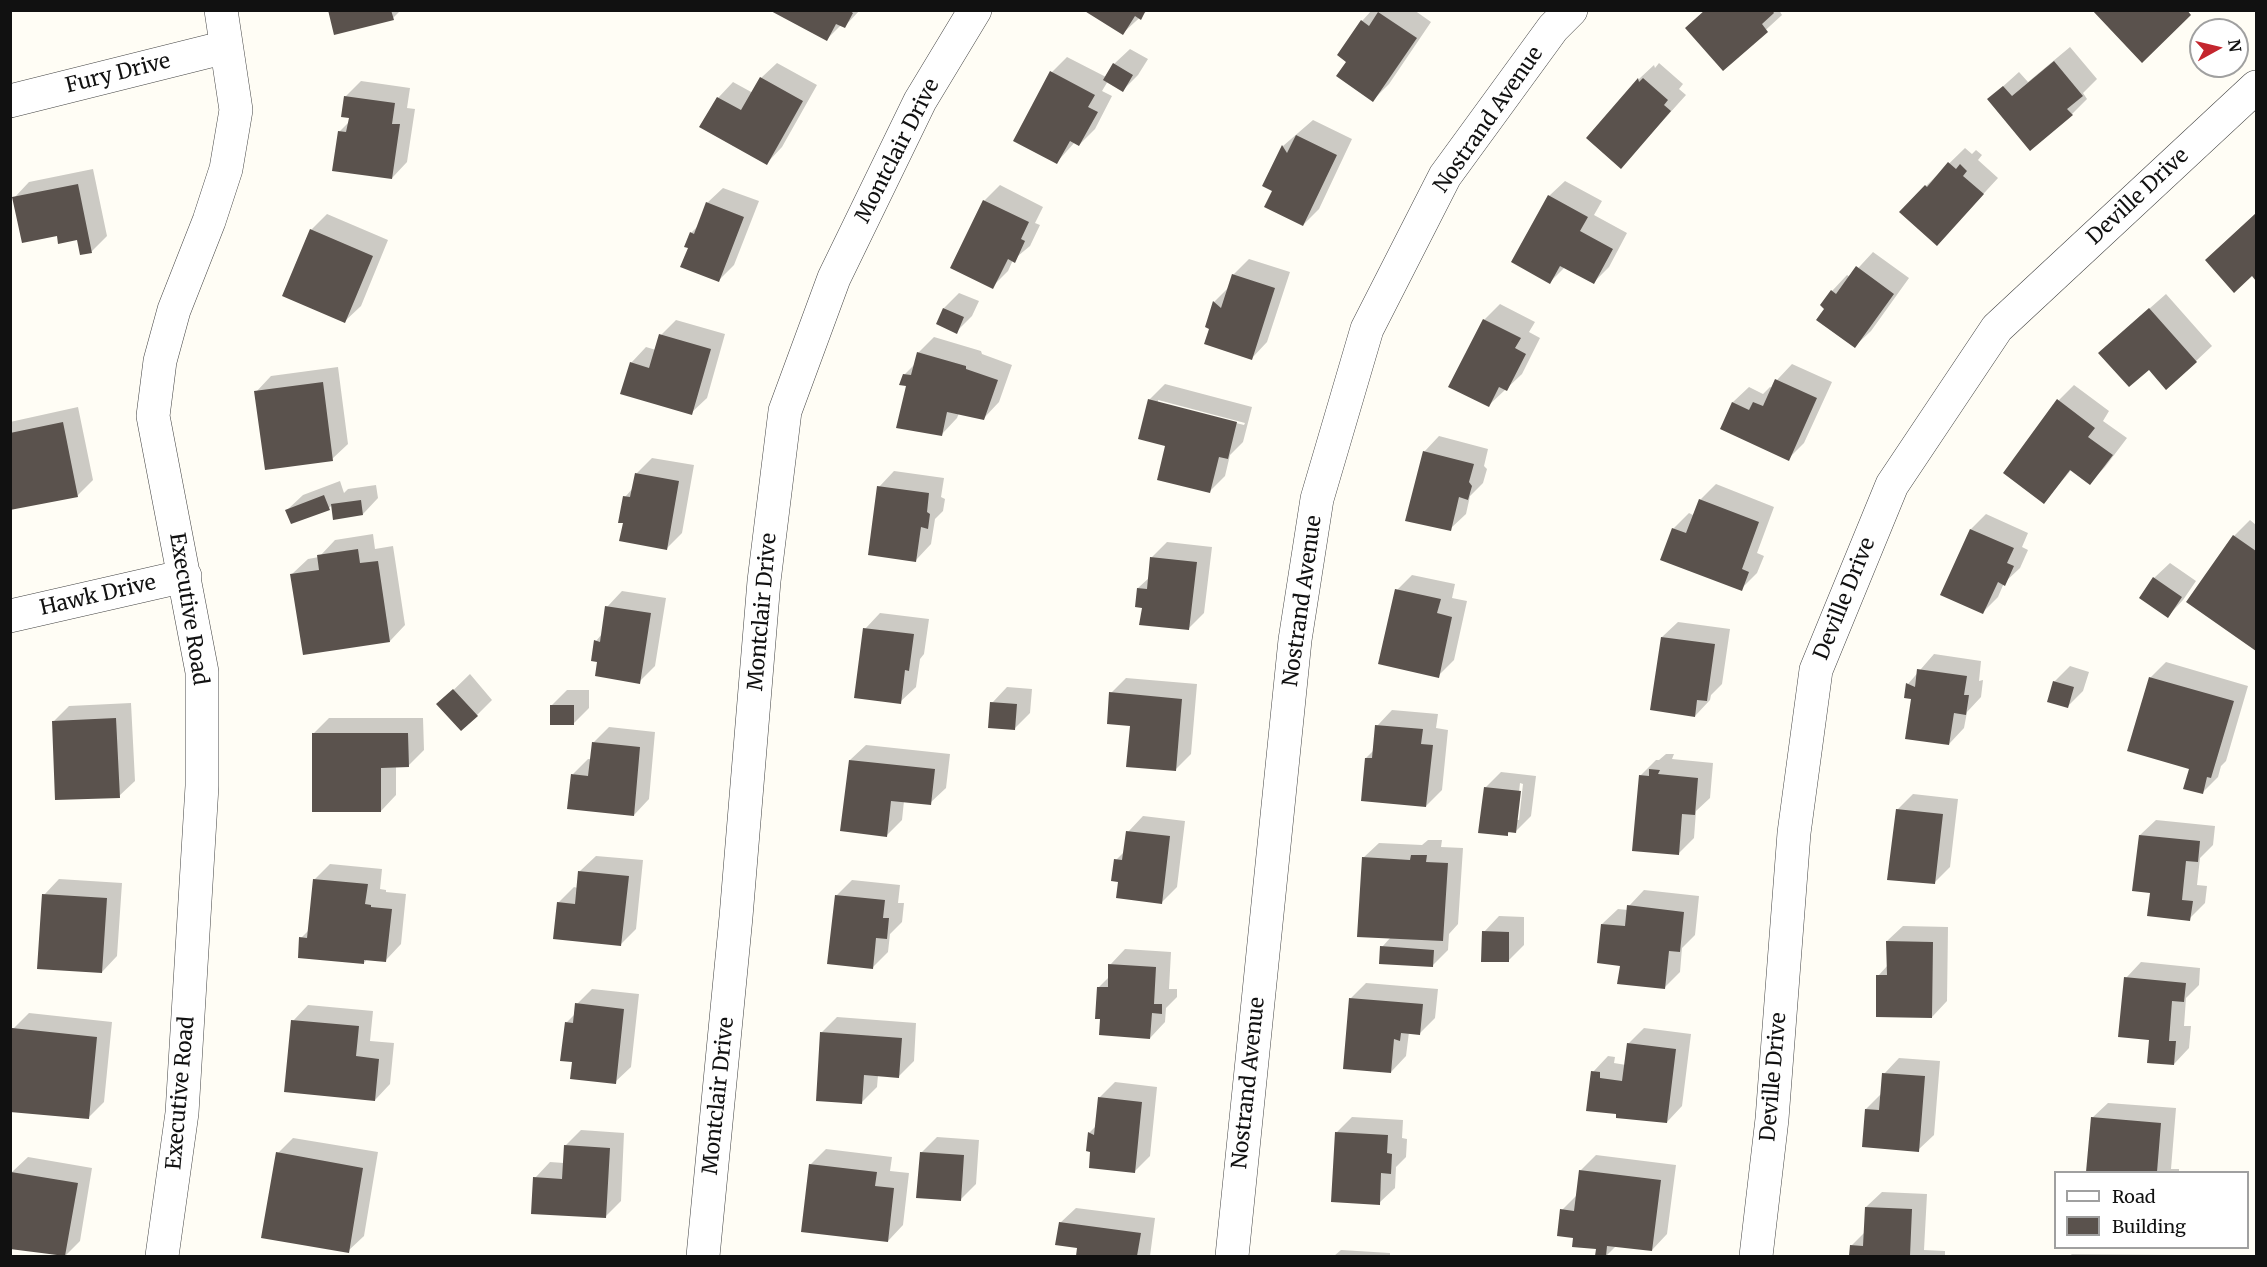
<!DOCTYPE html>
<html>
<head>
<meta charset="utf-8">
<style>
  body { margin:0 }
  #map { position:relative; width:2267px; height:1267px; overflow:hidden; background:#fffdf5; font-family:Merriweather,serif }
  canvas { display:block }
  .frame { position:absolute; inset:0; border:12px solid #111; pointer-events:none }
  .legend { position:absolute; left:2054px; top:1171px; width:195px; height:78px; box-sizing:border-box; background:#fff; border:2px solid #a0a0a0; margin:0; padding:8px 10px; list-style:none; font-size:18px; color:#111 }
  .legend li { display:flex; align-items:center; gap:12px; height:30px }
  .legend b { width:30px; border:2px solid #a0a0a0 }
  .north { position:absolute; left:2189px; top:18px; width:60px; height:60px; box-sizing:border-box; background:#fff; border:2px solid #a0a0a0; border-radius:50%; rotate:82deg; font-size:16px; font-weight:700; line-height:24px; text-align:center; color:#111 }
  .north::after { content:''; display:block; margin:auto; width:21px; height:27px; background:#c4262e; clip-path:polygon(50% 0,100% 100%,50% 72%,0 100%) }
</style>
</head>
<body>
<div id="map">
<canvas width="2267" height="1267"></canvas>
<div class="frame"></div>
<ul class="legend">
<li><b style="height:8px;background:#fff"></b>Road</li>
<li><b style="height:16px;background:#5a524d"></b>Building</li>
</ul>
<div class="north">N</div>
</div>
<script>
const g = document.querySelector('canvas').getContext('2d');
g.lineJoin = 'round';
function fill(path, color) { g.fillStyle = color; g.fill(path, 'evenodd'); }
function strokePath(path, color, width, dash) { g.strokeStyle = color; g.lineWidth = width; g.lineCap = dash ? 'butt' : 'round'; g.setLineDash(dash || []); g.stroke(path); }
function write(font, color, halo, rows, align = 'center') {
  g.font = font + ' Merriweather,serif'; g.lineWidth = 6; g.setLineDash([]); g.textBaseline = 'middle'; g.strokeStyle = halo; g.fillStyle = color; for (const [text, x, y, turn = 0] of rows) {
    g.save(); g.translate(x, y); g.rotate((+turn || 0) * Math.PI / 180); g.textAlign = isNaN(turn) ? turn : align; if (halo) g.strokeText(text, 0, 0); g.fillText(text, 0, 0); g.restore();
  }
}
fill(new Path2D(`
  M330 10H401L393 18Z
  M772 10H860L844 27 841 25 827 39Z
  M1085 10H1148L1123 33Z
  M1372 10H1414L1431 22 1389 84 1373 100 1348 62 1362 21Z
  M1705 10H1779L1782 15 1723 69Z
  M2070 47 2097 79 2083 93 2087 99 2072 114 1989 99 2019 72 2028 82Z
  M1130 49 1148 59 1138 75 1123 90 1108 81 1102 91 1112 96 1095 129 1079 145 1075 142 1057 162 1052 72 1067 57 1106 77 1114 64Z
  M777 63 817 85 782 147 767 163 718 98 733 82 753 93 761 78Z
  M1659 63 1683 84 1679 89 1686 95 1621 167 1588 138 1639 79 1654 65 1655 68Z
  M361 81 410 88 407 108 415 109 407 162 392 178 339 132 350 121 345 97Z
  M1313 120 1352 139 1319 209 1303 225 1274 191 1264 186 1283 146Z
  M1965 148 1972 154 1976 150 1982 155 1978 160 1998 178 1952 228 1926 186Z
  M93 169 107 236 92 251 81 253 78 238 58 234 14 198 29 182Z
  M1565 181 1602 201 1594 215 1627 233 1609 267 1594 282 1565 267 1550 282 1549 196Z
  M1000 185 1043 207 1035 223 1040 225 1030 246 1013 260 1008 271 992 287 984 201Z
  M723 188 759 201 734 265 719 280 690 247 691 233 699 225 707 203Z
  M2256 213V278L2222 245Z
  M327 214 388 240 361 306 345 321 311 230Z
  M1873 252 1909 278 1871 331 1855 346 1826 309 1832 291 1847 275 1850 277Z
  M1249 259 1290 272 1267 342 1252 358 1207 326 1214 302 1229 287 1233 275Z
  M959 293 979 301 972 316 956 332 944 308Z
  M2166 294 2212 346 2196 361 2149 368 2116 338Z
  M1500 304 1535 322 1529 332 1540 338 1522 374 1489 405 1484 320Z
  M676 320 725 334 707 398 691 413 631 363 646 347 656 350 661 335Z
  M934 337 981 351 982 354 1012 365 999 402 984 418 959 413 957 418 942 434 908 384 904 375 916 363 918 353Z
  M1792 364 1832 382 1804 443 1788 459 1722 429 1733 402 1749 387 1763 394 1770 387 1773 388 1777 380Z
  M338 367 348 444 332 459 256 392 271 376Z
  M1165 384 1252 407 1243 442 1230 455 1225 476 1209 492 1167 445 1149 400ZM1158 400 1245 423 1244 425 1158 403Z
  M2074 385 2109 411 2103 421 2127 438 2105 467 2090 483 2072 469 2044 502 2059 400Z
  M78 407 93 480 77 496 11 509 10 422Z
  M1439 436 1488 449 1484 466 1487 469 1483 483 1470 496 1466 514 1450 529 1424 452Z
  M652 458 694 465 682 533 667 548 624 522 625 497 633 488 636 474Z
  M894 471 944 478 941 497 945 499 943 511 935 519 931 544 916 560 879 487Z
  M340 481 344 493 348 489 376 485 378 498 363 514 332 505 329 508 287 510 303 495Z
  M1716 484 1774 507 1757 553 1764 556 1757 573 1741 589 1673 529 1689 513 1693 515 1700 500Z
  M1986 514 2028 533 2022 547 2028 550 2020 568 2004 583 1998 597 1983 612 1971 529Z
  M2250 520 2256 525V649L2188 601 2234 536Z
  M373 534 375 549 393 546 405 625 390 641 292 574 308 559 319 557 335 540Z
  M1167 542 1212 547 1204 613 1188 629 1143 607 1138 588 1150 577 1152 557Z
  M2170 563 2196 581 2183 600 2168 616 2154 578Z
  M1412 575 1455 584 1452 598 1467 601 1454 660 1438 676 1397 590Z
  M622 591 666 598 655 666 639 682 598 660 596 641 602 634 607 607Z
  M880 613 929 619 924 654 920 659 916 687 900 702 865 629Z
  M1678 622 1730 629 1722 684 1711 695 1710 700 1695 716 1662 637Z
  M1934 654 1981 661 1979 681 1983 680 1981 697 1967 712 1964 728 1949 744 1912 698 1908 684Z
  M2166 662 2248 686 2226 761 2221 766 2218 777 2202 793 2150 678Z
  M2070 666 2089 672 2083 691 2067 707 2054 682Z
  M470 674 492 700 477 715 439 704Z
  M1126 678 1197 684 1191 754 1175 770 1132 725 1111 693Z
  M1007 687 1032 689 1030 713 1015 728 992 703Z
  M567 690H589V708L574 723 551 706Z
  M131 703 135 781 119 796 54 721 69 706Z
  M1392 710 1438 714 1436 728 1448 730 1442 790 1426 806 1366 758 1374 750 1377 726Z
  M329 718H423L424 750 408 766H396V795L381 811 314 733Z
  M609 727 655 732 649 799 634 815 573 774 588 759H592L593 743Z
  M866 745 950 754 946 788 930 803 904 801 902 820 887 835 850 760Z
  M1666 754H1674L1672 759 1713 763 1710 798 1696 811 1694 838 1678 854 1640 776 1656 760H1659Z
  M1501 772 1536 776 1531 816 1516 831H1511L1507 834 1485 788ZM1520 783 1523 784 1519 820H1516Z
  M1913 794 1958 799 1950 867 1934 883 1897 810Z
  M1143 816 1185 821 1177 887 1162 902 1120 880 1116 860 1125 851 1128 832Z
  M2156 820 2215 826 2213 845 2200 858 2197 885 2207 886 2205 903 2189 919 2152 892 2140 835Z
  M1428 840H1442L1441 847 1463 848 1458 924 1449 934 1448 950 1432 966 1382 947 1391 937 1363 858 1379 843 1422 845Z
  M596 856 643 860 636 929 621 944 558 903 574 887 578 888 580 871Z
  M330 864 382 869 380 889 386 890V892L406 894 401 944 386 960 368 958 364 963 301 938 310 929 314 880Z
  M59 879 122 883 117 956 102 972 44 895Z
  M852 880 900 885 898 903H904L902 922 890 934 888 952 872 968 836 896Z
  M1644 890 1699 896 1695 935 1682 948 1680 972 1664 988 1622 964 1602 924 1618 909 1628 910 1629 906Z
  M1499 916 1524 917V945L1508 961 1484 932Z
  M1903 926 1948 927 1947 1001 1932 1017 1878 976 1888 965 1887 941Z
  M1125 949 1171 952 1169 989H1177V997L1166 1008 1165 1022 1150 1038 1102 1018 1099 987 1109 977 1110 965Z
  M2141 962 2200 968 2199 985 2186 998 2184 1026H2191L2189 1048 2174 1064 2150 1039 2126 978Z
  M1366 983 1438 989 1435 1018 1420 1033 1409 1032 1406 1056 1391 1072 1351 998Z
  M592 989 639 994 631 1067 615 1082 574 1061 566 1023 576 1013 577 1004Z
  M308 1005 373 1011 370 1041 394 1043 390 1084 375 1100 293 1021Z
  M29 1013 112 1022 104 1102 88 1118 10 1110V1057L13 1029Z
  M837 1017 916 1023 914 1061 898 1077 878 1075 877 1087 861 1103 822 1032Z
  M1644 1028 1691 1034 1682 1106 1667 1122 1618 1113 1593 1072 1608 1056 1615 1057 1614 1063 1626 1065 1628 1044Z
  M1899 1058 1940 1061 1934 1135 1918 1150 1866 1109 1882 1093 1884 1074Z
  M1115 1082 1157 1087 1150 1156 1134 1172 1092 1150 1089 1133 1096 1126 1099 1098Z
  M2108 1103 2176 1108 2171 1169H2179V1172H2088L2092 1118Z
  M1352 1117 1403 1120 1402 1138 1407 1139 1406 1157 1396 1167 1395 1188 1379 1203 1337 1132Z
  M581 1130 624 1133 621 1201 605 1217 535 1178 550 1162 564 1163 565 1146Z
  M937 1137 979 1140 976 1184 960 1200 921 1153Z
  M293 1138 378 1152 364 1236 348 1251 278 1153Z
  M826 1149 892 1157 890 1171 909 1173 903 1225 888 1241 810 1165Z
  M1596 1155 1676 1165 1667 1234 1652 1250 1616 1246 1606 1256H1596L1598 1248 1575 1237 1562 1210 1578 1194 1580 1171Z
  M28 1157 92 1168 80 1241 65 1256 10 1247 12 1172Z
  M1882 1192 1927 1194 1924 1250 1945 1251V1256H1851V1246L1865 1232 1866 1207Z
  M1076 1208 1155 1218 1150 1256H1077L1079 1247 1060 1223Z
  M1341 1250 1390 1253V1256H1334Z
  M2072 1254 2178 1255V1256H2069Z`), '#0003');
fill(new Path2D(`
  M328 10H391L394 20 334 35Z
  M769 10H849L853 13 845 28 836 24 827 41Z
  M1083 10H1146L1141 20 1135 16 1123 35Z
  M1705 10H1772L1774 13 1762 24 1768 32 1723 71 1685 28Z
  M2092 10H2187L2191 15 2142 63Z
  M1378 12 1417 38 1373 102 1336 76 1346 62 1337 55 1361 20 1369 26Z
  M2054 61 2083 96 2067 109 2073 115 2030 151 1987 99 2003 86 2012 96Z
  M1113 63 1133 75 1123 92 1103 80Z
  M1050 71 1095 95 1088 107 1098 112 1079 146 1070 141 1057 164 1013 141Z
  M760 77 803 101 767 165 699 127 717 97 741 110Z
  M1638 78 1639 82 1643 78 1668 100 1664 105 1671 111 1621 169 1586 138Z
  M344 96 395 103 392 124H400L392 179 332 171 338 131 346 132 349 118 341 117Z
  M1296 135 1337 155 1303 226 1264 207 1272 191 1262 186 1282 145 1287 153Z
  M1948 162 1956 169 1960 164 1967 171 1963 176 1984 194 1937 246 1899 212 1925 185 1927 187Z
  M78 184 92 253 80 255 77 240 58 244 57 236 22 243 12 197Z
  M1548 195 1588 217 1580 231 1613 249 1594 284 1560 266 1550 284 1511 262Z
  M983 200 1029 222 1021 239 1025 241 1015 263 1008 259 993 289 950 268Z
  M706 202 744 217 719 282 680 267 688 248 684 247 690 232 694 234Z
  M2255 214 2256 216V281L2252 276 2234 293 2205 260Z
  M310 229 373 256 345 323 282 296Z
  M1856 266 1894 294 1855 348 1816 320 1824 309 1820 305 1831 290 1836 294Z
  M1232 274 1275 288 1252 360 1204 344 1209 329 1205 327 1213 301 1221 308Z
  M943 308 964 317 957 334 936 324Z
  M2149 308 2197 362 2166 390 2149 370 2129 387 2098 353Z
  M1483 319 1521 338 1515 348 1526 354 1507 391 1499 387 1489 407 1448 387Z
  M659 334 711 349 692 415 620 394 630 362 649 368Z
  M917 352 966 366V369L998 380 984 420 947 412 942 436 896 428 906 386 899 385 903 374 911 375Z
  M1775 379 1817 398 1789 461 1720 429 1732 402 1749 410 1753 402 1763 406Z
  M323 382 333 461 265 470 254 391Z
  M1148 399 1237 422 1228 459 1219 457 1210 493 1157 480 1165 446 1138 439Z
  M2057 399 2095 428 2088 437 2113 455 2090 485 2070 470 2044 504 2003 473Z
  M63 422 78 497 10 510V433Z
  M1423 451 1474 464 1469 482 1472 486 1468 500 1459 497 1451 531 1405 521Z
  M635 473 679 481 667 550 619 541 623 523H618L623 496 630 497Z
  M877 486 929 493 927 512 930 514 928 529 921 527 916 562 868 555Z
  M324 495 330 510 291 524 285 510Z
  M1699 499 1759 522 1742 569 1749 572 1742 591 1660 560 1672 528 1686 533Z
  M361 500 363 515 333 520 331 504Z
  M1970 529 2014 548 2007 563 2014 566 2005 586 1998 582 1983 614 1940 595Z
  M2233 535 2256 551V651L2186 602Z
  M358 549 360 563 378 561 390 642 303 655 290 574 319 570 317 555Z
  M1150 557 1197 562 1189 630 1139 625 1142 608 1135 607 1137 588 1147 589Z
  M2153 577 2182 597 2168 618 2139 598Z
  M1395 589 1441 599 1437 613 1452 617 1439 678 1378 664Z
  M605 606 651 613 640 684 595 676 597 662 591 661 594 640 600 642Z
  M863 628 914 634 909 671 905 670 901 704 854 698Z
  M1661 637 1715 644 1707 701 1697 700 1695 717 1650 710Z
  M1917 669 1967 676 1964 695H1969L1966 715 1954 713 1949 745 1905 739 1911 699 1904 698 1906 683 1915 687Z
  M2149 677 2234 701 2211 778 2207 777 2203 794 2183 789 2189 769 2127 751Z
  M2053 681 2074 687 2068 708 2047 702Z
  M453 689 478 716 461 731 436 704Z
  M1109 692 1182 699 1176 771 1126 767 1130 726 1107 724Z
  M990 702 1017 704 1015 730 988 728Z
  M550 705H574V725H550Z
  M116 718 120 798 55 800 52 721Z
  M1375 725 1423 729 1421 744 1433 745 1426 807 1361 801 1365 758H1372Z
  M312 733H408L409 767 381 768V812H312Z
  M592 742 640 747 634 816 567 809 571 774 588 776Z
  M849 760 935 769 931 805 891 801 887 837 840 831Z
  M1649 769 1660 770 1658 774 1698 778 1695 815 1682 814 1679 855 1632 851 1639 775 1649 776Z
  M1484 787 1521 791 1516 833 1508 832V836L1478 833Z
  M1896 809 1943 814 1935 884 1887 880Z
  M1126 831 1170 836 1162 904 1116 898 1118 882 1111 881 1114 859 1122 860Z
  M2139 835 2200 841 2198 862 2186 861 2182 900 2193 901 2190 921 2147 916 2150 893 2132 891Z
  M1411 855H1427L1426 862 1448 863 1443 941 1357 937 1362 857 1410 860Z
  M578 871 629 876 621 946 553 939 557 902 575 904Z
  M313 879 368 884 365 904 371 905V907L392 909 386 962 364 960V964L298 958 299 937 307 938Z
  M42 894 107 898 102 973 37 969Z
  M835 895 885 900 883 918H889L887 939 876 938 873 969 827 964Z
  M1627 905 1684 912 1680 952 1669 951 1665 989 1617 984 1620 966 1597 963 1601 924 1625 926Z
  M1482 931 1509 932V962H1481Z
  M1886 941 1933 942 1932 1018 1876 1017V975H1887Z
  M1380 946 1434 950 1433 967 1379 964Z
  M1108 964 1156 967 1154 1004H1162V1014L1152 1013 1150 1039 1099 1035 1100 1019H1095L1097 987H1108Z
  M2124 977 2186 983 2184 1002 2172 1001 2169 1041H2176L2174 1065 2147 1063 2149 1040 2118 1037Z
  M1349 998 1423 1004 1420 1035 1401 1033 1400 1041 1394 1039 1391 1073 1343 1069Z
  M575 1003 624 1009 616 1084 570 1079 572 1062 560 1061 565 1022 573 1023Z
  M291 1020 359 1026 356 1056 379 1059 375 1101 284 1092Z
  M12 1028 97 1037 89 1119 10 1112Z
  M820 1032 902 1038 899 1078 864 1075 862 1104 816 1101Z
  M1627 1043 1676 1049 1667 1123 1616 1118V1114L1586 1111 1591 1071 1600 1072V1078L1622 1081Z
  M1882 1073 1925 1076 1919 1152 1862 1147 1865 1109 1879 1110Z
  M1098 1097 1142 1102 1135 1173 1089 1168 1090 1152 1086 1151 1088 1132 1094 1135Z
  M2091 1117 2161 1123 2157 1172H2086Z
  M1335 1132 1388 1135 1387 1153 1392 1154 1391 1174 1381 1173 1380 1205 1331 1202Z
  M564 1145 610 1148 606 1218 531 1214 533 1177 562 1179Z
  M276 1152 363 1168 349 1253 261 1238Z
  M920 1152 964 1155 961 1201 916 1198Z
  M809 1164 877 1172 875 1186 894 1188 888 1242 801 1232Z
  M1579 1170 1661 1180 1652 1251 1607 1246 1606 1256H1595L1596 1249 1572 1247 1573 1238 1557 1236 1560 1209 1574 1211Z
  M11 1172 78 1183 65 1256 10 1249Z
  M1865 1207 1912 1209 1910 1256H1849L1850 1245 1863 1246Z
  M1059 1222 1141 1233 1137 1256H1076L1077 1248 1055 1245Z`), '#5a524d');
const minor = new Path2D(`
  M10 101 226 47
  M10 616 185 576
  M162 1256 182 1113 202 786V672L153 416 160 361 174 310 209 221 226 169 236 110 221 10
  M703 1256 736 917 764 581 785 411 834 278 920 101 975 10
  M1232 1256 1295 640 1317 499 1367 329 1445 176 1553 28 1571 10
  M1756 1256 1772 1119 1794 833 1816 670 1892 485 1997 328 2256 87`);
strokePath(minor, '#444', 34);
strokePath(minor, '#fff', 33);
write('21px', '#111', '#fff', [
  ["Fury Drive",118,74,-14],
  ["Nostrand Avenue",1489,120,-55],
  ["Montclair Drive",898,151,-63],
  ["Deville Drive",2138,197,-43],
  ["Hawk Drive",98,596,-13],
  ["Deville Drive",1845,599,-68],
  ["Nostrand Avenue",1303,601,-82],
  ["Executive Road",188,609,81],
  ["Montclair Drive",763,612,-85],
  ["Deville Drive",1774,1077,-85],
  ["Nostrand Avenue",1249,1083,-84],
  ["Executive Road",181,1093,-85],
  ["Montclair Drive",719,1096,-84]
]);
</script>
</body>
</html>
